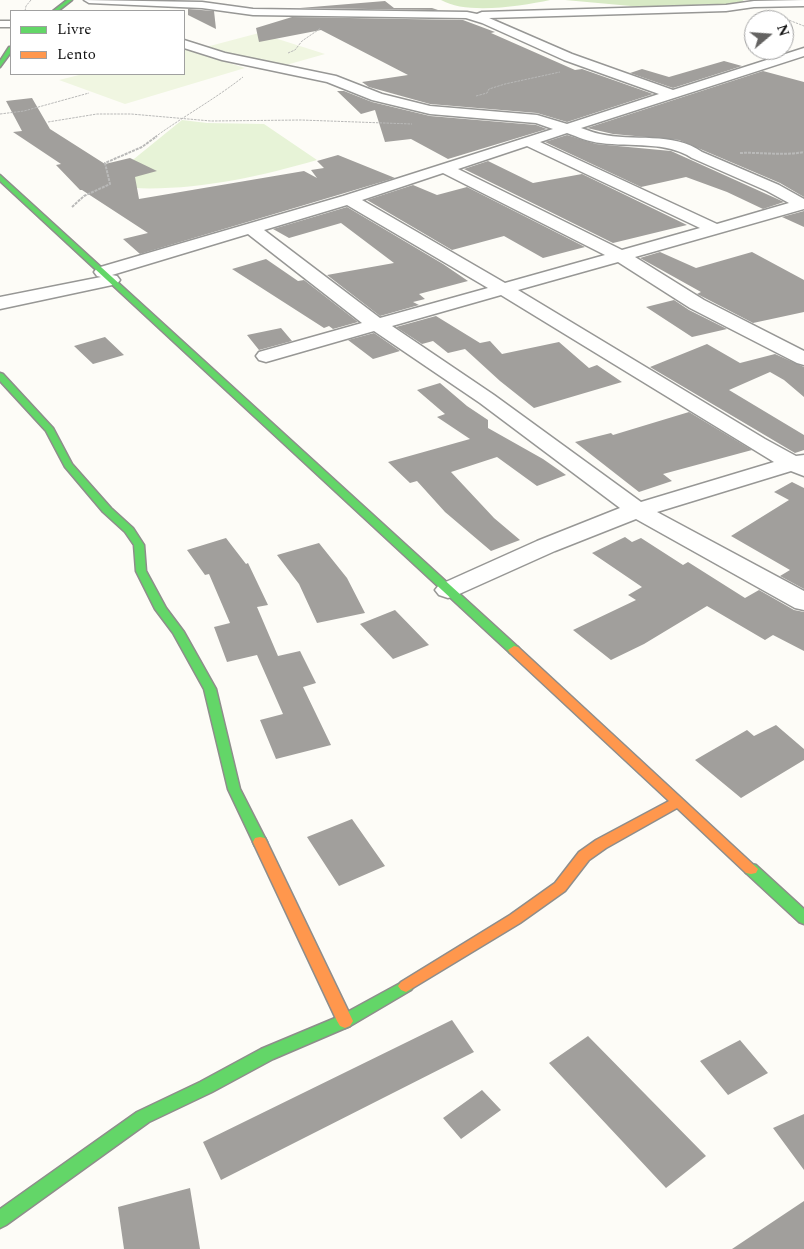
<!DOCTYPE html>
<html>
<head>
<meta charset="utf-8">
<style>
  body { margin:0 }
  #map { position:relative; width:804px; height:1249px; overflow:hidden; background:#fdfcf7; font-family:Spectral,serif }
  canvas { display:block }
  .legend { position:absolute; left:10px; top:10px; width:175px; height:65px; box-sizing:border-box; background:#fff; border:1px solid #a0a0a0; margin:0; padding:6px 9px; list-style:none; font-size:15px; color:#111 }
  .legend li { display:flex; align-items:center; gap:10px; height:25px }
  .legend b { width:25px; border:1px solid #a0a0a0 }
  .north { position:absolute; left:744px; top:10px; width:50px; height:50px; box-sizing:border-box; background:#fff; border:1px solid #a0a0a0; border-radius:50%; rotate:72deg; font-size:14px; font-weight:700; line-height:20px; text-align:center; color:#111 }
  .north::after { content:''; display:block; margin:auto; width:18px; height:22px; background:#646362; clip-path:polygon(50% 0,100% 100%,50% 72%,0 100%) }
</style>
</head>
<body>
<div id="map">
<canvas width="804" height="1249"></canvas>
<ul class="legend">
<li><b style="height:6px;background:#63d668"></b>Livre</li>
<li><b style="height:6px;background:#ff974d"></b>Lento</li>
</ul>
<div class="north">N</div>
</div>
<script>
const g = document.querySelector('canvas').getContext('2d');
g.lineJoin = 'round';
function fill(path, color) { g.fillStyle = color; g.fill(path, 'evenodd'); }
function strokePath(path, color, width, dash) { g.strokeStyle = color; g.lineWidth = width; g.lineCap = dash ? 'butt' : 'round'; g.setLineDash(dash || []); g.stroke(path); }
fill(new Path2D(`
  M182 120 207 123 264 124 317 160C251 179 185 193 117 187L129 163Z`), '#e7f3d7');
fill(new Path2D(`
  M441 0H550C521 6 467 15 441 0Z
  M565 0H744L736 6 722 4 642 7Z`), '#d8eac5');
fill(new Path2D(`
  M259 33 325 54 272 69 206 47Z
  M184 49 245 68 125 104 59 80 83 74H184Z`), '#f0f6e1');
fill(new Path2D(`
  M385 1 394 8H432L438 10 300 8Z
  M188 9 214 11 216 29 188 15Z
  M292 17 463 20 495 32 491 33 575 70 582 69 653 94 567 122 537 113 430 104 369 87 362 82 408 75 321 30 259 42 256 28Z
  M724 61 742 66 673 88 630 73 642 69 669 77Z
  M763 71 804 82V197L780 183 679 140 613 134 587 128Z
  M337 91H344L372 102 430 116 536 125 547 129 448 159 411 139 385 142 375 110 361 114Z
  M32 98 50 129 105 164 130 158 157 171 135 177 139 199 304 171 317 178 311 170 324 168 317 161 338 155 395 178 140 254 123 239 148 233 82 190H80L56 165 61 164 13 132 22 131 6 101Z
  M567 135 596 144 671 151 784 202 763 209 727 192 686 177 641 187 545 142Z
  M488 161 533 183 582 174 687 225 613 243 464 169Z
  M413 185 437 195 467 187 585 247 543 258 504 236 452 250 367 200Z
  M347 207 443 264 468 281 419 294 425 299 413 302 419 305 380 316 327 275 394 263 341 223 289 238 273 229Z
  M804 211V227L782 217Z
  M660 252 696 268 752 252 804 280V312L753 323 705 298 697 294 701 292 640 258Z
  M266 259 298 281 304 280 358 322 333 329 329 326 324 328 232 269Z
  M674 300 689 310 727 329 692 337 646 307Z
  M436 316 480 343 490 341 502 354 559 342 589 368 597 365 622 382 534 408 500 381 465 349 448 353 433 341 422 344 396 327Z
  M281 328 292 341 259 350 247 335Z
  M374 333 400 351 373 359 348 340Z
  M105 337 124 355 93 364 74 346Z
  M707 344 740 363 775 354 804 367V397L784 380 770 372 729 390 804 435V450L795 453 650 367Z
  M440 383 467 406 488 420V428L543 459 566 475 537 486 497 457 451 472 494 518 520 540 491 551 445 512 417 481 410 483 388 462 470 439 437 417 445 414 417 390Z
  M689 412 752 450 663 474 672 481 639 492 575 442 611 433 613 435Z
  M792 482 804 488V589L780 576 790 570 731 536 789 500 774 492Z
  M625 537 632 542 641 538 683 565 688 562 745 598 759 590 794 610 804 612V651L773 635 765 640 707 606 644 644 611 660 573 630 636 600 628 595 642 587 592 553Z
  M226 538 246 564 248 563 268 605 257 607 278 656 300 651 316 683 303 687 331 745 276 759 260 720 283 714 257 655 227 662 214 627 230 623 209 574 205 575 187 550Z
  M319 543 347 578 365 613 317 623 299 584 277 555Z
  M395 610 429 645 393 659 360 624Z
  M776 725 804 749V760L741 798 695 760 747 730 754 736Z
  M352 819 385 866 339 886 307 837Z
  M452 1020 474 1052 221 1180 203 1142Z
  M588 1036 706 1156 666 1188 549 1063Z
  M740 1040 768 1073 728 1095 700 1061Z
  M482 1090 501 1110 461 1139 443 1118Z
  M804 1114V1170L773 1128Z
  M190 1188 200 1249H124L118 1207Z
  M804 1201V1249H732Z`), '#a19f9c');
const street = new Path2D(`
  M84 0 202 2 253 9 467 12 477 14 482 12 726 5 754 1 804 0V6L754 7 726 11 489 18 572 54 673 90 804 48V56L581 128C588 130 594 133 600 134 633 142 673 131 702 152L779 185 804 199V209L635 257 704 300 804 351V365L797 363 690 308 618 262 518 290 765 439 796 456 804 455V476L791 471 657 512 804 591V610L795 608 636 519 555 551 457 595 448 598 439 595 435 590 439 585 537 541 620 508 480 403 374 331 273 360 266 362 259 360 256 356 259 352 362 323 248 234 112 275 117 276 120 280 117 284 0 309V297L101 277 97 276 94 272 97 268 343 196 553 129 536 123 430 114 372 100 327 82 222 60 184 48V40L225 53 336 76 382 94 430 106 537 115 567 124 659 94 564 60 482 23 466 18 253 15 202 8 89 3ZM567 133C578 137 589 142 601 143 630 147 667 141 692 158L767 191 789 203 717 224 540 142ZM527 146 700 228 622 250 458 169ZM443 173 605 255 505 283 362 200ZM347 205 488 288 380 318 264 230ZM501 295 774 462 641 502 494 395 392 326Z
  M0 21H11V27H0Z`);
const fast = new Path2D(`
  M67 0H72L58 11H53Z
  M9 47H11V52L0 67V61Z
  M0 175 518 647 520 650 518 653H510L0 181Z
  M0 373 3 374 53 428 72 464 111 508 133 528 144 545 146 571 166 608 184 632 216 689 240 789 267 842 265 846 260 847 255 846 228 789 204 689 173 633 155 609 136 571 134 545 125 532 103 512 65 467 46 431 0 381Z
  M751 864 756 865 804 909V924L799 922 746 873 744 869 746 865Z
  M406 980 411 982 414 986 411 990 350 1026 273 1059 212 1092 149 1122 6 1225 0 1228V1209L137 1112 200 1082 261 1049 340 1016Z`);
const slow = new Path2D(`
  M514 646 518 647 758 869 756 873 751 874 746 873 677 808 606 848 589 860 565 891 520 923 406 992 401 990 398 986 401 982 510 915 555 883 579 852 596 840 669 801 510 653 508 650Z
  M260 837 265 838 267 842 353 1021 350 1026 345 1028 340 1026 337 1021 253 842 255 838Z`);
strokePath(street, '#979795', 3);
strokePath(fast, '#8e8d8b', 3);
strokePath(slow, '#8e8d8b', 3);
strokePath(new Path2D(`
  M25 11 26 6 31 0
  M786 19 804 26
  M288 53 295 50 302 41 321 28
  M476 96 487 93 489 89 505 84 560 72
  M0 114 24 111 89 93
  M48 122 97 114H131L211 121 301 120 412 124
  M155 137C184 116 215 99 243 77`), '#b9b9b8', 1, [2.5, 1]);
strokePath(new Path2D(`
  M740 153C761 152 783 156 804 152
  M72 207 84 196 110 184 105 163 142 147 157 136`), '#b9b9b8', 2, [3, 1]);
fill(street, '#fffffe');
fill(fast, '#63d668');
fill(slow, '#ff974d');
</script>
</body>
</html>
